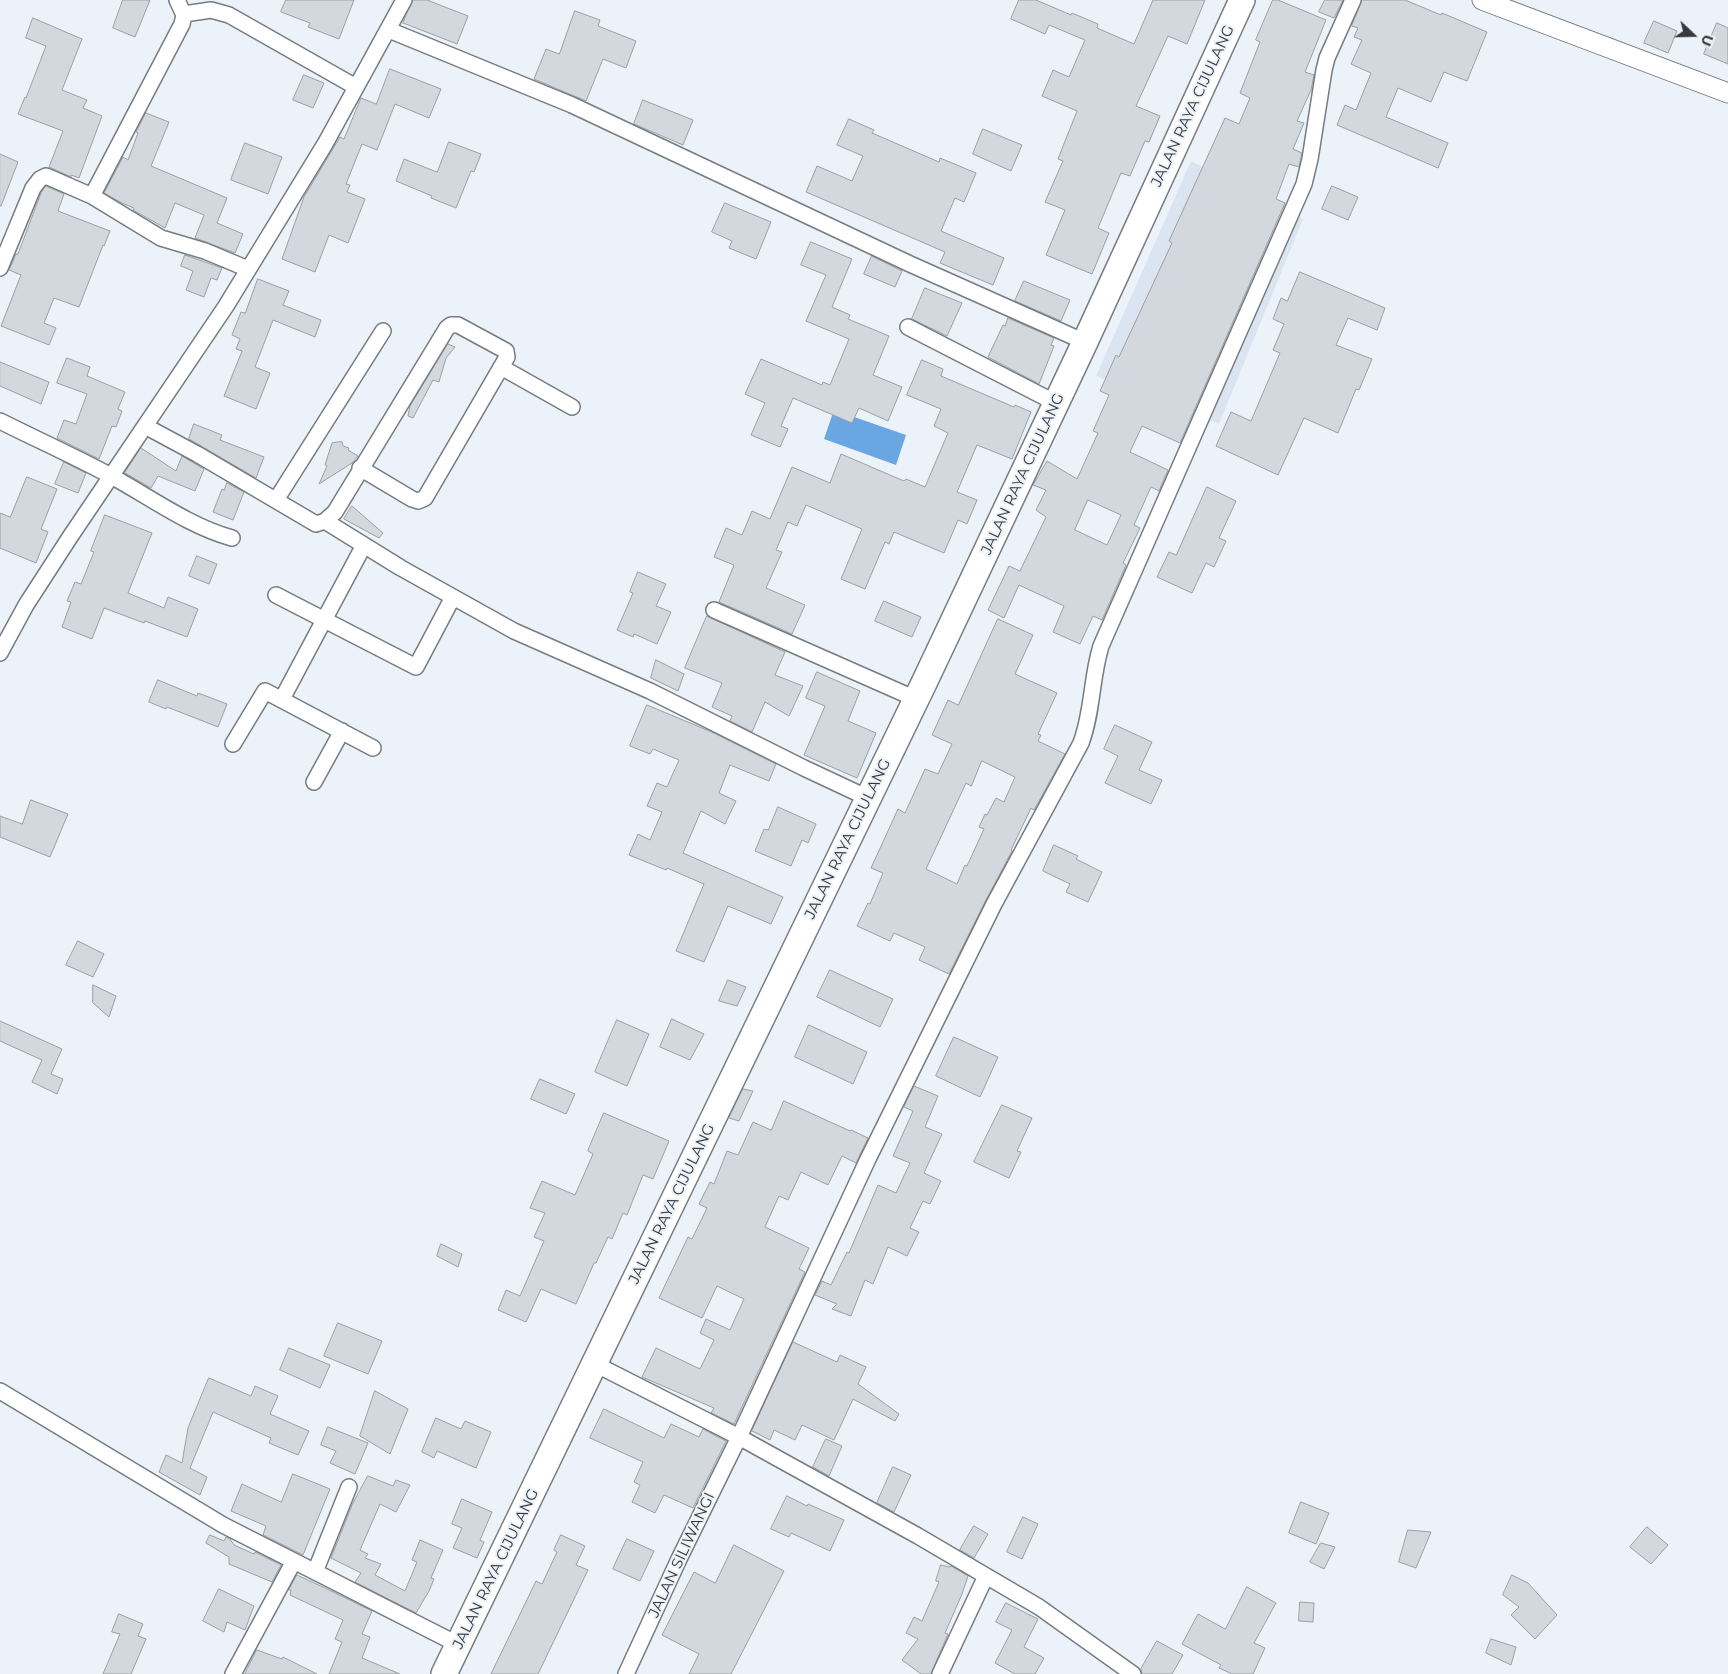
<!DOCTYPE html>
<html>
<head>
<meta charset="utf-8">
<style>
  body { margin:0 }
  #map { position:relative; width:1728px; height:1674px; overflow:hidden; background:#ecf2f9; font-family:Montserrat,sans-serif }
  canvas { display:block }
  .north { position:absolute; left:1668px; top:10px; width:50px; height:50px; -webkit-text-stroke:4px #ecf2f9; paint-order:stroke; rotate:111deg; font-size:14px; font-weight:700; line-height:20px; text-align:center; color:#36383b }
  .north::after { content:''; display:block; margin:auto; width:18px; height:22px; background:#36383b; clip-path:polygon(50% 0,100% 100%,50% 72%,0 100%) }
</style>
</head>
<body>
<div id="map">
<canvas width="1728" height="1674"></canvas>
<div class="north">U</div>
</div>
<script>
const g = document.querySelector('canvas').getContext('2d');
g.lineJoin = 'round';
function fill(path, color) { g.fillStyle = color; g.fill(path, 'evenodd'); }
function strokePath(path, color, width, dash) { g.strokeStyle = color; g.lineWidth = width; g.lineCap = dash ? 'butt' : 'round'; g.setLineDash(dash || []); g.stroke(path); }
function write(font, color, halo, rows, align = 'center') {
  g.font = font + ' Montserrat,sans-serif'; g.lineWidth = 4; g.setLineDash([]); g.textBaseline = 'middle'; g.strokeStyle = halo; g.fillStyle = color; for (const [text, x, y, turn = 0] of rows) {
    g.save(); g.translate(x, y); g.rotate((+turn || 0) * Math.PI / 180); g.textAlign = isNaN(turn) ? turn : align; if (halo) g.strokeText(text, 0, 0); g.fillText(text, 0, 0); g.restore();
  }
}
fill(new Path2D(`
  M1191 161 1303 219 1219 424 1096 376Z`), '#dbe5f1');
fill(new Path2D(`
  M834 410 906 435 896 465 824 439Z`), '#6aa7e2');
const building = new Path2D(`
  M123 0H150L135 37 113 28Z
  M286 0H354L339 39 308 27 310 23 281 12Z
  M413 0H427L468 16 457 44 403 23Z
  M1019 0H1036L1071 15 1072 13 1098 24 1097 28 1134 44 1153 0H1205L1187 44 1168 36 1136 106 1160 116 1149 142 1145 141 1130 176 1121 173 1098 228 1109 233 1092 274 1046 255 1065 210 1045 202 1063 161 1058 159 1077 111 1042 96 1053 70 1069 77 1085 40 1049 25 1045 34 1011 19Z
  M1273 0H1278L1326 20 1305 72 1314 75 1311 90 1297 121 1304 123 1293 149 1302 153 1299 167 1289 164 1276 199 1285 203 1180 443 1142 426 1130 452 1168 470 1159 491 1151 487 1134 525 1140 528 1123 563 1126 565 1102 620 1093 616 1080 644 1053 632 1064 606 1019 585 1004 618 988 610 1009 566 1020 571 1046 517 1036 510 1046 490 1033 485 1047 461 1077 479 1098 433 1093 431 1109 395 1100 391 1116 355 1119 357 1172 243 1169 241 1225 118 1239 124 1250 98 1240 93 1260 42 1256 40ZM1088 500 1121 515 1107 545 1075 530Z
  M1325 0H1343L1334 18 1319 12Z
  M1362 0H1405L1441 15 1442 13 1487 32 1467 81 1444 72 1431 102 1398 88 1386 117 1448 143 1438 168 1337 125 1345 105 1356 110 1371 73 1351 64 1362 40 1354 37 1358 28 1352 26Z
  M575 11 600 20 598 26 636 41 626 68 603 59 586 101 534 79 546 49 559 54Z
  M33 18 82 39 62 90 87 100 83 108 102 116 79 178 71 175V177L49 167 63 131 18 114 25 97 26 98 46 46 26 38Z
  M1654 21 1677 31 1668 53 1644 43Z
  M1717 23 1728 28V64L1704 54Z
  M390 69 441 89 429 118 395 104 377 150 362 144 346 184 350 185 347 192 365 199 348 243 329 235 315 272 282 259 304 197 340 137 344 139 361 98 376 104Z
  M304 75 324 83 313 108 293 100Z
  M643 100 693 120 683 145 634 124Z
  M146 113 169 122 151 166 227 198 217 223 243 234 235 253 195 238 204 215 175 203 165 228 133 210 134 208 122 203 104 193 123 157 128 160 138 133 136 132 137 130Z
  M849 119 874 130 872 133 939 162 940 158 976 173 964 202 955 198 941 231 1004 258 993 285 940 263 945 252 806 192 817 166 852 181 863 156 837 145Z
  M983 129 1022 145 1011 171 973 154Z
  M449 142 481 154 474 172 471 171 456 208 431 198 432 196 396 181 404 159 437 172Z
  M245 143 282 157 268 194 231 180Z
  M0 154 18 162 1 206H0Z
  M46 186 64 194 58 211 110 231 104 246 103 245 79 307 54 298 44 323 56 328 49 345 1 326 21 275 9 270 16 254H18L41 193Z
  M1332 186 1358 197 1348 220 1322 209Z
  M725 203 771 222 756 259 729 248 732 241 712 232Z
  M811 242 852 259 832 307 850 315 848 319 889 336 873 375 902 387 888 421 859 408 852 423 793 398 781 426 788 429 780 447 751 435 765 403 745 394 761 359 822 385 823 382 830 385 849 339 806 321 826 275 801 265Z
  M185 255 222 268 217 280 211 278 204 297 186 290 193 271 181 266Z
  M872 256 902 271 895 287 864 274Z
  M1300 272 1385 308 1377 330 1348 318 1336 345 1372 359 1359 390 1356 389 1338 433 1304 418 1278 475 1216 446 1231 412 1251 421 1280 353 1273 350 1284 324 1273 319 1281 298 1287 301Z
  M258 279 289 291 283 305 321 320 315 337 273 320 255 367 270 373 256 409 224 396 242 351 236 349 240 339 232 335 241 312 245 313Z
  M1024 281 1070 300 1061 321 1015 301Z
  M925 288 962 303 947 336 912 319Z
  M1008 318 1054 338 1051 345 1054 346 1039 384 988 357 1003 325 1005 326Z
  M448 344 455 347 446 358 439 382 433 380 413 418 408 416 410 406Z
  M67 358 90 367 87 376 125 392 118 409 122 411 116 427 112 426 99 459 57 438 64 420 76 424 87 394 57 383Z
  M922 360 943 369 941 376 1014 407 1015 405 1031 412 1012 459 977 445 957 492 977 500 967 524 958 520 944 553 894 532 889 544 885 542 865 589 841 579 862 529 806 505 797 526 788 522 776 550 782 552 766 588 805 605 792 634 719 602 734 565 714 557 726 528 742 535 752 511 770 519 792 467 830 483 841 454 904 481 906 479 925 487 948 433 934 426 941 409 907 395Z
  M0 362 49 382 41 404 0 386Z
  M194 424 222 435 220 440 264 457 256 478 189 439Z
  M342 442 343 446 349 448 348 450 358 456 352 463 319 484 327 466 325 465 332 443Z
  M141 448 176 471 182 456 204 469 195 491 158 476 151 488 125 473Z
  M64 462 86 473 78 493 55 484Z
  M27 477 57 489 41 529 48 532 36 563 0 548V513L10 517Z
  M227 483 244 492 233 520 213 512 222 489 224 490Z
  M1207 487 1236 501 1219 538 1226 541 1214 567 1206 563 1192 593 1157 577 1169 552 1176 555Z
  M352 506 383 533 379 538 344 519Z
  M105 515 152 533 128 593 164 608 168 597 198 609 187 637 145 621 144 623 104 608 92 639 62 627 71 602 67 601 75 582 81 584 94 552 91 551Z
  M197 556 217 564 209 584 189 576Z
  M638 572 666 584 656 606 671 612 657 644 634 634 633 637 617 630 633 593 630 592Z
  M884 601 921 617 912 637 875 621Z
  M707 616 785 652 775 675 803 686 789 716 765 702 752 732 730 721 732 716 712 707 722 683 685 668Z
  M998 619 1033 635 1015 674 1057 693 1038 734 1041 735 1038 741 1065 754 1034 810 1031 808 1011 850 1012 851 986 900 949 974 919 960 925 947 894 933 890 941 857 926 868 903 870 904 883 873 871 868 898 809 905 813 925 769 938 774 952 744 932 735 948 700 958 705ZM982 761 1015 777 1004 802 996 798 987 815 985 814 979 827 984 829 967 866 965 865 957 884 926 869 966 783 971 786Z
  M656 660 684 674 678 691 651 678Z
  M817 672 860 691 848 721 876 733 857 778 804 755 825 706 806 698Z
  M158 680 197 696 198 693 227 704 218 727 167 707 166 709 149 702Z
  M647 705 714 733 776 764 769 781 730 765 719 793 736 801 725 824 701 811 683 853 783 897 771 924 728 906 704 962 676 951 704 884 667 868 666 870 629 855 638 834 650 840 662 812 647 806 657 783 667 787 679 760 653 749 650 754 630 746Z
  M1115 725 1152 742 1139 770 1162 780 1151 804 1105 783 1118 756 1104 749Z
  M31 800 68 814 50 857 0 837V816L22 824Z
  M778 807 816 824 808 843 802 840 791 866 755 851 764 829 768 830Z
  M1054 845 1078 856 1076 859 1102 872 1088 902 1066 892 1070 884 1043 871Z
  M78 941 104 954 93 977 66 965Z
  M830 970 893 999 880 1027 817 997Z
  M728 980 746 987 737 1006 719 1001Z
  M93 985 116 996 109 1017 93 1003Z
  M672 1019 704 1034 690 1060 660 1047Z
  M617 1020 649 1034 627 1086 595 1072Z
  M0 1021 62 1049 51 1074 63 1079 57 1094 32 1082 42 1060 0 1041Z
  M809 1025 867 1052 853 1084 795 1057Z
  M954 1037 998 1057 980 1097 936 1076Z
  M540 1079 575 1094 566 1114 531 1099Z
  M914 1086 938 1096 925 1127 942 1134 924 1173 941 1181 930 1204 923 1201 910 1228 919 1232 907 1256 888 1247 873 1284 865 1280 851 1316 832 1309 837 1304 815 1295 822 1281 831 1285 847 1252 849 1253 878 1185 896 1193 910 1163 893 1156 913 1111 904 1107Z
  M743 1089 753 1091 739 1121 729 1118Z
  M784 1101 850 1131 851 1130 868 1138 856 1163 842 1156 828 1185 801 1172 788 1200 779 1196 765 1227 809 1248 799 1269 805 1272 734 1424 711 1413 714 1408 642 1377 656 1348 700 1369 714 1340 700 1333 706 1319 730 1330 744 1299 717 1286 702 1318 659 1298 688 1237 692 1239 707 1208 699 1204 710 1182 714 1184 727 1151 738 1155 753 1122 771 1130Z
  M1002 1105 1032 1118 1017 1151 1021 1152 1009 1178 974 1162Z
  M604 1113 669 1141 653 1179 643 1175 627 1215 623 1213 612 1239 608 1237 596 1263H594L576 1304 541 1289 526 1322 498 1310 506 1290 520 1296 544 1241 534 1237 545 1213 530 1208 542 1181 575 1195 593 1154 588 1151Z
  M441 1244 462 1254 458 1267 437 1256Z
  M338 1323 382 1341 368 1374 324 1356Z
  M793 1342 837 1362 840 1355 866 1367 858 1384 899 1414 895 1421 853 1399 834 1440 802 1425 795 1440 774 1430 770 1440 752 1431Z
  M289 1348 330 1365 320 1388 280 1370Z
  M209 1378 251 1396 255 1386 278 1396 270 1414 309 1431 298 1455 269 1443 271 1438 213 1412 190 1468 207 1477 200 1495 159 1472 166 1455 182 1463 188 1428Z
  M375 1391 408 1409 390 1454 360 1436Z
  M604 1409 664 1438 671 1424 699 1437 703 1429 726 1441 693 1508 664 1495 655 1513 632 1502 640 1485 634 1482 643 1462 590 1438Z
  M436 1418 461 1429 465 1421 491 1432 476 1468 437 1451 434 1458 422 1452Z
  M328 1427 368 1443 355 1474 330 1463 336 1451 321 1445Z
  M826 1439 842 1446 829 1476 813 1467Z
  M893 1467 911 1475 894 1512 877 1503Z
  M293 1474 330 1489 303 1555 263 1535 266 1526 231 1511 242 1484 281 1502Z
  M368 1476 393 1486 396 1480 410 1485 396 1512 380 1504 360 1550 368 1554 365 1558 381 1564 375 1575 405 1591 417 1562 412 1560 420 1540 443 1550 431 1578 434 1579 429 1591 416 1613 355 1582 361 1573 331 1558 352 1505Z
  M787 1496 807 1506 808 1504 844 1520 830 1551 791 1533 789 1537 771 1529Z
  M462 1499 492 1512 480 1540 484 1542 477 1558 453 1548 462 1528 452 1524Z
  M1301 1502 1329 1513 1316 1544 1289 1533Z
  M1023 1517 1038 1524 1022 1559 1007 1552Z
  M974 1526 988 1534 974 1558 960 1550Z
  M1647 1527 1668 1545 1651 1564 1630 1547Z
  M1408 1530 1431 1532 1416 1568 1399 1562Z
  M210 1535 224 1541 226 1537 230 1539 234 1545 254 1554 255 1552 281 1565 272 1582 229 1564V1557L206 1543Z
  M561 1535 585 1546 576 1565 588 1570 538 1674H491L536 1581 542 1584 557 1552 554 1550Z
  M627 1539 654 1551 640 1581 613 1569Z
  M1321 1543 1335 1547 1324 1569 1310 1562Z
  M734 1545 784 1571 731 1674H689L699 1654 662 1635 694 1572 715 1583Z
  M941 1565 950 1567 951 1566 968 1576 962 1594 945 1633 948 1634 931 1674H921L902 1660 918 1639 906 1633 914 1617 922 1621 939 1582 936 1581Z
  M297 1575 325 1588 372 1611 362 1634 370 1637 362 1658 400 1674H329L342 1642 335 1639 343 1620 290 1595 291 1590H289Z
  M1512 1575 1528 1583 1557 1615 1535 1639 1511 1615 1519 1607 1503 1595Z
  M1247 1587 1276 1603 1254 1643 1265 1648 1253 1674H1232L1219 1668 1221 1665 1182 1644 1198 1614 1225 1629Z
  M219 1589 254 1606 245 1630 227 1622 224 1632 203 1621Z
  M1300 1602 1314 1603 1313 1622 1299 1621Z
  M1006 1603 1038 1619 1024 1647 1044 1658 1035 1674H1015L995 1663 1012 1630 996 1622Z
  M119 1614 143 1624 138 1636 146 1639 131 1674H103L120 1634 112 1632Z
  M1491 1639 1516 1647 1511 1665 1486 1653Z
  M1157 1641 1183 1655 1172 1674H1142L1141 1669Z
  M257 1650 282 1659 283 1657 317 1674H245Z`);
fill(building, '#d2d8de');
strokePath(building, '#9a9fa5', 1);
const minor = new Path2D(`
  M184 14 211 10 229 15 356 87
  M389 30 572 105 910 264 1085 342
  M92 196 182 24 184 15 177 0
  M0 268 33 188 40 179 46 176 92 196 161 238 205 251 248 269
  M908 327 1056 403
  M501 367 572 407
  M0 421C38 440 76 457 113 477 151 498 191 527 232 538
  M145 426 197 454 316 524 325 521 335 512 447 328 451 325H458L506 351 507 357 425 498 418 501 412 499 360 468
  M276 500 383 331
  M325 521 401 568 514 631 650 691 804 768 868 798
  M276 595 416 667 453 597
  M714 610 916 699
  M0 653 26 605 70 537 226 306 325 144 404 0
  M282 699 364 545
  M233 744 265 691 373 748
  M314 782 342 731
  M595 1364 739 1437 918 1536 1039 1607 1133 1674
  M0 1391 223 1525 459 1645
  M315 1572 349 1487
  M233 1674 294 1561
  M626 1674 679 1559 739 1437 868 1159 994 904 1081 743C1093 711 1091 678 1101 646L1304 184 1310 159 1324 70 1327 58 1353 0
  M940 1674 986 1576`);
const tertiary = new Path2D(`
  M1482 0 1728 93`);
const trunk = new Path2D(`
  M444 1674 924 683 1085 342 1242 0`);
strokePath(minor, '#767c81', 18);
strokePath(tertiary, '#767c81', 21);
strokePath(trunk, '#767c81', 28);
strokePath(minor, '#fff', 15);
strokePath(tertiary, '#fff', 19);
strokePath(trunk, '#fff', 25);
write('15px', '#36383b', '#ecf2f9', [
  ["JALAN RAYA CIJULANG",1193,106,-65],
  ["JALAN RAYA CIJULANG",1023,474,-65],
  ["JALAN RAYA CIJULANG",848,839,-64],
  ["JALAN RAYA CIJULANG",672,1204,-64],
  ["JALAN SILIWANGI",682,1555,-65],
  ["JALAN RAYA CIJULANG",496,1569,-64]
]);
</script>
</body>
</html>
